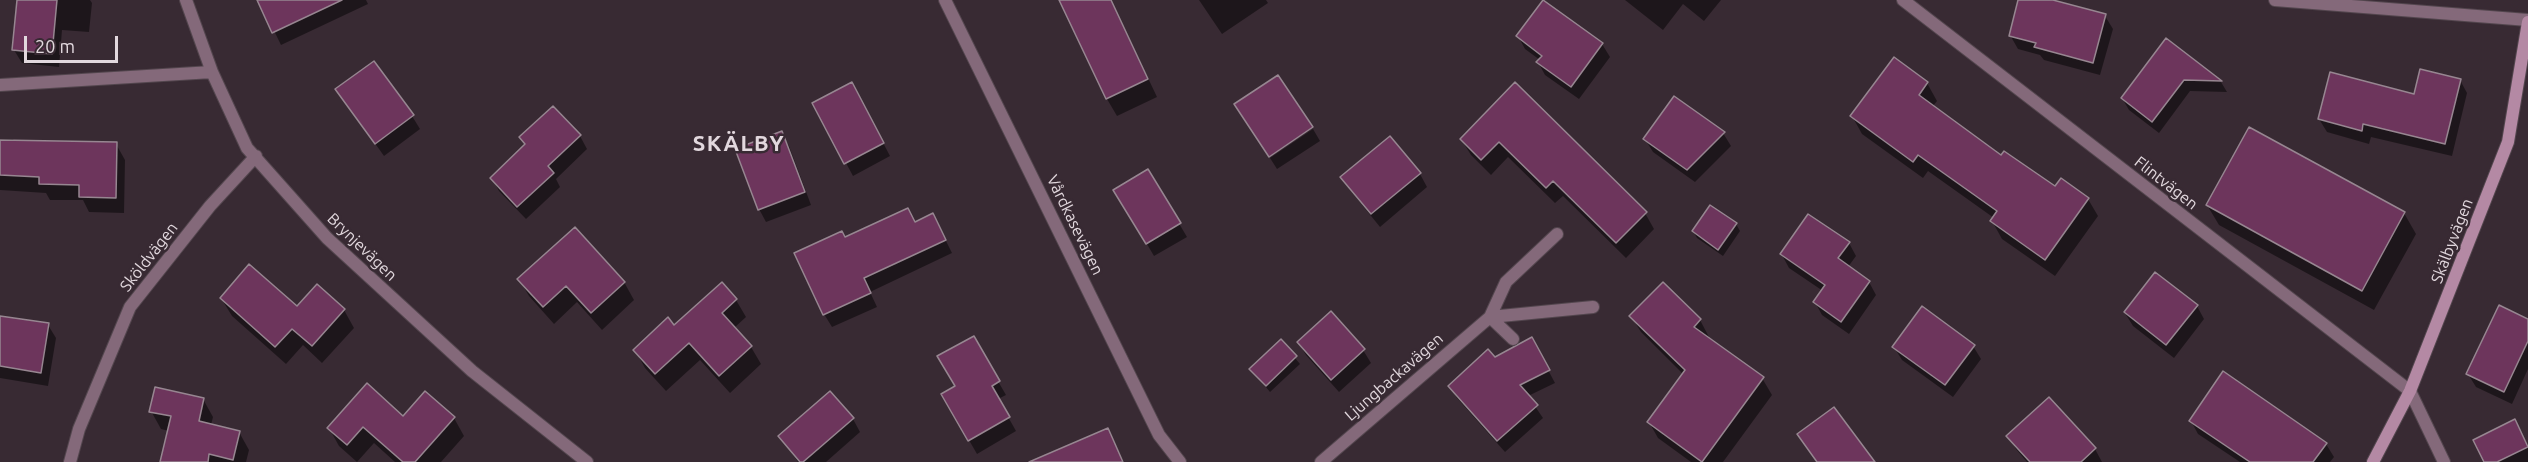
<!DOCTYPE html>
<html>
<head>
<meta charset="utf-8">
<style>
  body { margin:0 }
  #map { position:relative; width:2528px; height:462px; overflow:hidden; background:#382a33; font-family:Ubuntu,sans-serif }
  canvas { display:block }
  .scale { position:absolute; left:24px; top:36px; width:94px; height:27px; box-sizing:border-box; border:3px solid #e2d8de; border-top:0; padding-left:8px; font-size:18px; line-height:21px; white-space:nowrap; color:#e2d8de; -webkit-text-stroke:4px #382a33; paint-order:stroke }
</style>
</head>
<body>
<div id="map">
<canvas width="2528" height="462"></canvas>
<div class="scale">20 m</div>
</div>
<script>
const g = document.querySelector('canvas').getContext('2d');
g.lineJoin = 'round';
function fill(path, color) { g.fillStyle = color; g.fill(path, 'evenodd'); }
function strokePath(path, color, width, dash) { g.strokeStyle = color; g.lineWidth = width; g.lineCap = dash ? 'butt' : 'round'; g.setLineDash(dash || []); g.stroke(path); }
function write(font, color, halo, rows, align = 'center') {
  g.font = font + ' Ubuntu,sans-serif'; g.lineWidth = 5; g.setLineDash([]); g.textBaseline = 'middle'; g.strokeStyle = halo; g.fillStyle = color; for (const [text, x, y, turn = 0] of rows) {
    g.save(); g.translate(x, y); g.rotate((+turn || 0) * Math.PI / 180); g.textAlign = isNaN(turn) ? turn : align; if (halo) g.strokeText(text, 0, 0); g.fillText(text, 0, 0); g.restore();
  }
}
fill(new Path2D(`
  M19 0H90L92 3 89 32 62 30 59 67 22 63 14 50Z
  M259 0H366L368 4 281 45Z
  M1071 0H1111L1157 97 1117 116 1107 99Z
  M1199 0H1266L1268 3 1222 34Z
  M1625 0H1721L1704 21 1683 4 1663 30Z
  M2020 0H2047L2105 16 2113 29 2100 75 2044 60 2040 55 2018 49 2010 35Z
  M1544 1 1602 44 1610 57 1579 99 1545 75 1538 62 1540 60 1525 49 1518 36Z
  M2166 40 2221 82 2227 92 2190 91 2159 133 2129 110 2122 98Z
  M1894 59 1927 83 1937 101 1933 106 2002 157 2055 189 2088 199 2098 216 2055 276 2002 239 1992 221 1994 218 1928 171 1923 178 1862 134 1852 116Z
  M2460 80 2467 93 2452 156 2371 137 2369 144 2327 132 2319 119 2415 96Z
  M1515 85 1645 213 1654 229 1626 258 1563 196 1555 203 1508 157 1491 175 1471 155 1461 139Z
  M337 90 412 116 420 129 384 156Z
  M859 97 890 156 853 176 846 163Z
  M1313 129 1320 141 1277 169 1270 158Z
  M781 133 789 146 811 205 766 222 759 209Z
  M1723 133 1731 146 1695 182 1653 152 1645 139Z
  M580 136 587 149 556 179 560 187 526 219 499 191 492 178 526 146 521 138Z
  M1389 138 1420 174 1427 187 1380 227 1350 190 1342 177Z
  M0 139H13L15 142 116 144 125 160 124 213 89 212 83 200H50L46 193 0 190Z
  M1148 171 1187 237 1154 256 1115 190Z
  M2207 205 2404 213 2416 234 2374 310 2219 225Z
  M933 215 952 253 870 292 877 307 832 327 824 314 845 239 915 224Z
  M1736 224 1740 231 1723 256 1697 238 1693 231Z
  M1849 243 1856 256 1848 267 1869 282 1876 295 1849 334 1822 315 1815 302 1823 291 1789 268 1782 255Z
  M519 279 624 282 634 300 602 330 577 302 554 324 529 296Z
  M722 284 736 300 746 317 734 328 751 347 761 364 730 393 700 360 666 391 645 368 635 350 674 327Z
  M1663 284 1700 320 1709 337 1707 339 1762 378 1772 395 1723 462H1691L1658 438 1649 422 1683 374 1641 332 1631 316Z
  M221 298 297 308 344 310 354 328 322 363 303 345 286 364 232 316Z
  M2197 306 2204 319 2174 358 2133 326 2125 313Z
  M0 317 48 325 56 338 48 386 0 378Z
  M2528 320V369L2512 404 2476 387 2468 374Z
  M973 338 1006 395 998 399 1016 431 977 454 943 395 957 387Z
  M1281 341 1300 364 1270 392 1251 369Z
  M1298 342 1363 350 1371 363 1339 392 1306 355Z
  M1973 346 1981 359 1953 397 1902 360 1894 347Z
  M1538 351 1555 383 1528 396 1543 418 1505 452 1457 398 1450 386 1495 359Z
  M830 393 853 419 860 432 826 462H798L780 436Z
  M203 399 213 417 211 425 239 432 249 450 246 462H162L169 431 161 429 151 411Z
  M2049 399 2095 449 2102 462H2027L2016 449 2008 436Z
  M403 418H454L464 436 441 462H395L374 443 357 462 339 446 329 428Z
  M2191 421 2326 444 2334 457 2330 462H2240L2198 434Z
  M2515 421 2528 446V462H2485Z
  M1108 429 1124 462H1072Z`), '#0007');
const building = new Path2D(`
  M17 0H57L52 54 12 50Z
  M257 0H342L272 33Z
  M1059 0H1111L1148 79 1106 99Z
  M1543 0 1603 43 1571 87 1536 62 1542 56 1516 36Z
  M2018 0H2053L2106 14 2093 63 2034 47 2036 43 2009 36Z
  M2166 38 2222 81 2184 80 2152 122 2121 98Z
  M1894 57 1928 82 1919 95 2001 155 2004 151 2055 186 2061 178 2089 198 2045 260 1990 221 1997 211 1918 155 1913 162 1850 116Z
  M374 61 414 115 375 144 335 89Z
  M2420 69 2461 79 2445 144 2363 124 2362 131 2318 119 2330 72 2414 94Z
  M1278 75 1313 127 1269 157 1234 104Z
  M852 82 884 143 844 164 812 103Z
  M1515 82 1647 212 1616 243 1553 181 1546 188 1499 142 1481 160 1460 139Z
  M1674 96 1725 132 1687 170 1643 139Z
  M553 106 581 135 548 166 554 173 517 207 490 178 525 144 519 137Z
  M2249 127 2405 212 2362 291 2206 205Z
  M782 131 805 192 758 210 735 149Z
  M1390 136 1421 173 1371 214 1340 177Z
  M0 140 117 142 116 198 79 197V185L39 184V177L0 175Z
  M1148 169 1181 223 1146 244 1113 190Z
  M1710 205 1737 223 1718 250 1692 231Z
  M908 208 915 222 933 213 946 240 864 278 871 293 823 315 794 253 842 231 845 237Z
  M1808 214 1850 242 1838 258 1870 281 1841 322 1813 302 1825 285 1780 254Z
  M575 227 625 282 591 313 566 286 543 307 517 279Z
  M249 264 297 306 317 284 345 309 312 346 292 329 275 347 220 298Z
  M2155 272 2198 305 2166 345 2124 312Z
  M722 282 737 299 722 313 752 346 719 376 689 343 655 374 633 350 668 317 674 325Z
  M1663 282 1701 319 1694 327 1764 377 1702 462 1647 422 1685 370 1629 316Z
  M2499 305 2528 319V341L2504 392 2466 374Z
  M1922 306 1975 345 1945 385 1892 347Z
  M1331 311 1365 349 1331 380 1297 342Z
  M0 316 49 323 41 373 0 366Z
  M974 336 1000 381 992 386 1010 417 968 441 941 394 955 386 937 356Z
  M1532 337 1550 370 1520 385 1538 405 1497 441 1448 386 1488 349 1495 357Z
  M1281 339 1297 356 1266 386 1249 369Z
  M2223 371 2327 443 2313 462H2250L2189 421Z
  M367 383 403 416 425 391 455 417 415 462H403L363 427 347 445 327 428Z
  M155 387 204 398 199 421 240 431 233 460 209 454 208 462H160L171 416 149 412Z
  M830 391 854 418 803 462H800L778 436Z
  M2049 397 2096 448 2081 462H2030L2006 436Z
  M1834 407 1875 462H1817L1797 434Z
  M2515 419 2528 447 2497 462H2484L2473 440Z
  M1108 428 1123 462H1029Z`);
fill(building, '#6d355c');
strokePath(building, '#978691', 1.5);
const street = new Path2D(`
  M186 0 212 72 247 148 327 238 472 371 587 462
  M945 0 1159 435 1180 462
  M1903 0 2410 391 2444 462
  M2275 0 2528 20
  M0 85 212 72
  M1490 317 1593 307
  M1490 317 1513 339
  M70 462 79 429 130 307 210 206 256 156
  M1321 462 1490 317 1506 282 1557 234`);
const secondary = new Path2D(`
  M2373 462 2410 391 2508 142 2528 22`);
strokePath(street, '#53464e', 14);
strokePath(secondary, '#53464e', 14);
strokePath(street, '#84697a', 12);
strokePath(secondary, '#b489a4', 12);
write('16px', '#e2d8de', '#382a33', [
  ["Flintvägen",2166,183,38],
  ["Vårdkasevägen",1075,225,64],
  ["Skälbyvägen",2452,241,-69],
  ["Brynjevägen",362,247,44],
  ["Sköldvägen",149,257,-52],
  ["Ljungbackavägen",1394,377,-41]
]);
g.letterSpacing = '1.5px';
write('bold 22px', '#e2d8de', '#382a33', [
  ["SKÄLBY",739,144]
]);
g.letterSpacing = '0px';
</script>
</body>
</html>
